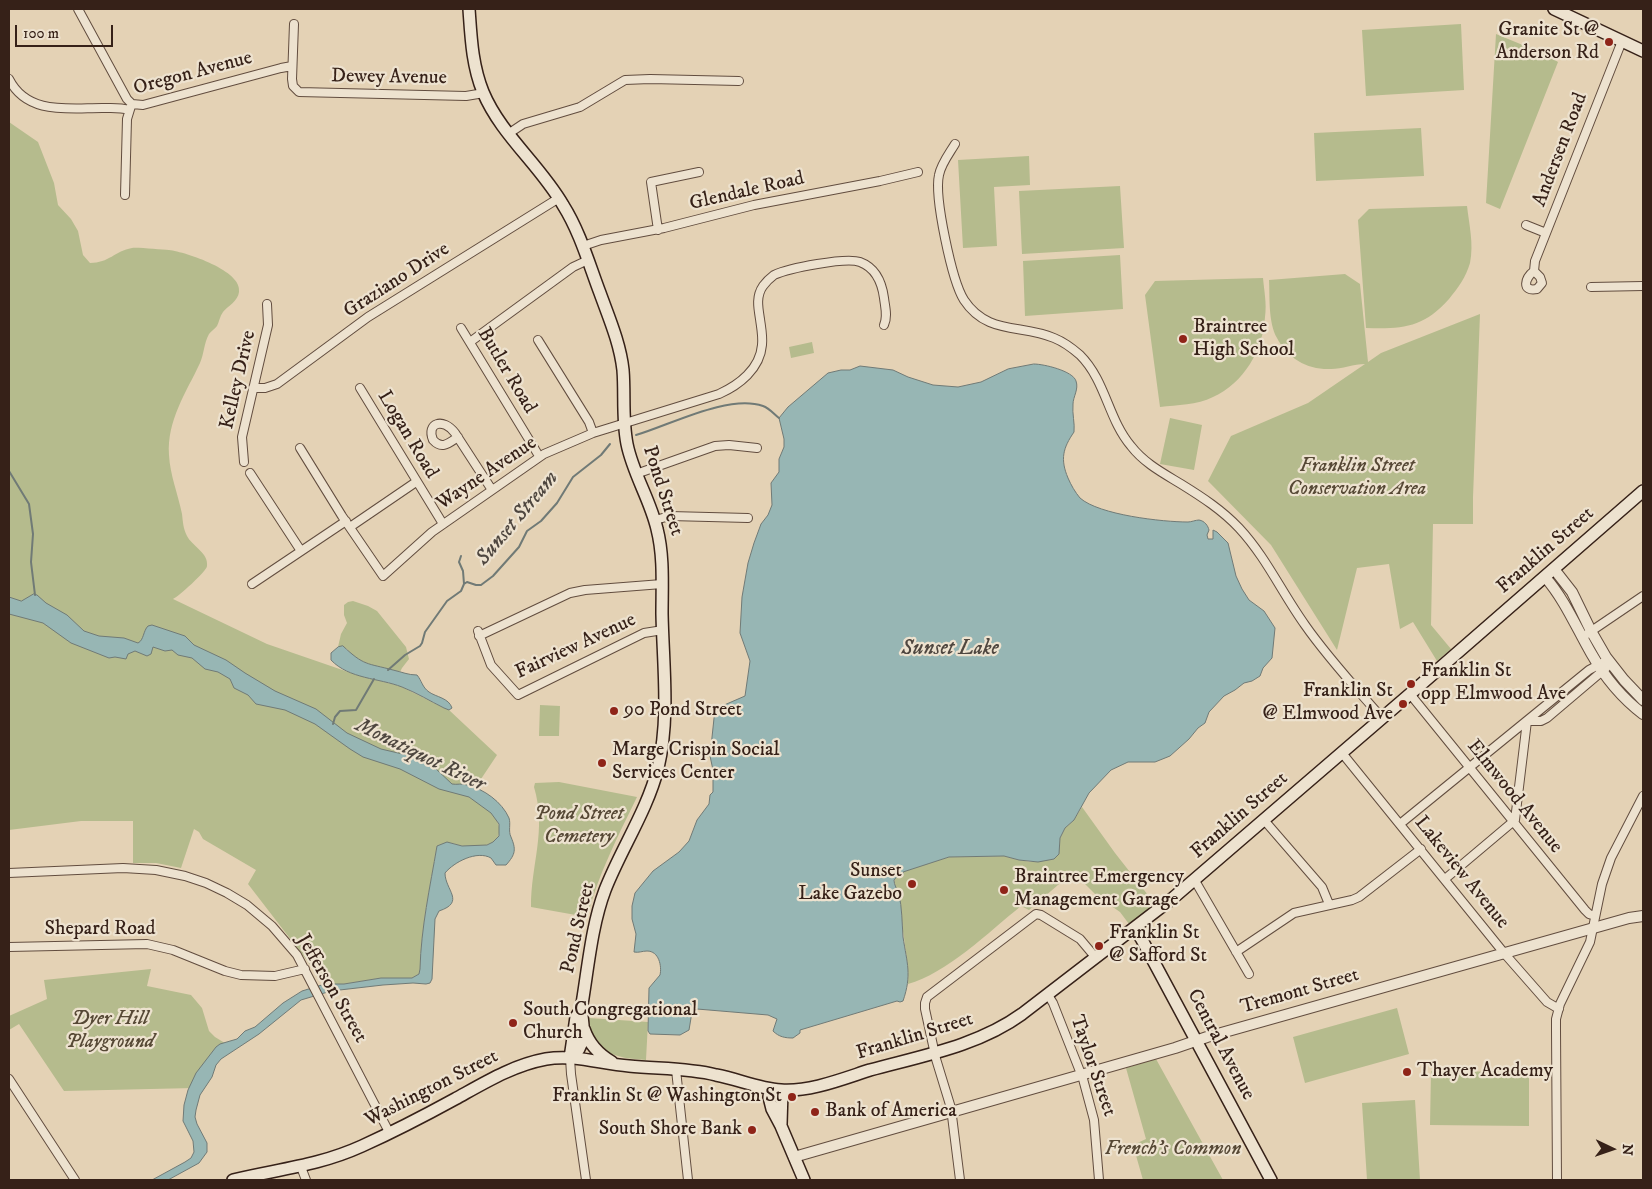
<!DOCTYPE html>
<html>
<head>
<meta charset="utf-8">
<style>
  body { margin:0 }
  #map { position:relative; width:1652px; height:1189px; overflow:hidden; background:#e4d2b5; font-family:"IM FELL DW Pica",serif }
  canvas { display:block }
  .frame { position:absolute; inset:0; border:10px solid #362118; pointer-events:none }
  .north { position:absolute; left:1587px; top:1124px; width:50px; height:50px; -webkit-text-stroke:4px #ede2cf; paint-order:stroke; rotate:93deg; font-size:14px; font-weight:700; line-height:20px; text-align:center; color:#362118 }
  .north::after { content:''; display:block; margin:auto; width:18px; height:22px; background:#362118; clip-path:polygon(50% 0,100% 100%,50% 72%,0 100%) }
  .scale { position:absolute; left:15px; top:25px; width:98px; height:22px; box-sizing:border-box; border:2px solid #362118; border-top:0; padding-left:6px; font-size:15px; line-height:18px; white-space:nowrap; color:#362118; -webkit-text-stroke:4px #ede2cf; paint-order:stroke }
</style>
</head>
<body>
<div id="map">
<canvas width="1652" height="1189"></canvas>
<div class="frame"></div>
<div class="north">N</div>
<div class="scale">100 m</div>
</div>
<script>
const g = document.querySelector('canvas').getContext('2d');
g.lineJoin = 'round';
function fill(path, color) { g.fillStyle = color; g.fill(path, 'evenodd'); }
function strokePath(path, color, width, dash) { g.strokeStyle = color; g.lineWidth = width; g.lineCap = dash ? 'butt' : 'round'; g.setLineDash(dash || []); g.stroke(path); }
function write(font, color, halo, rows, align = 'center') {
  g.font = font + ' "IM FELL DW Pica",serif'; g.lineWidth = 4.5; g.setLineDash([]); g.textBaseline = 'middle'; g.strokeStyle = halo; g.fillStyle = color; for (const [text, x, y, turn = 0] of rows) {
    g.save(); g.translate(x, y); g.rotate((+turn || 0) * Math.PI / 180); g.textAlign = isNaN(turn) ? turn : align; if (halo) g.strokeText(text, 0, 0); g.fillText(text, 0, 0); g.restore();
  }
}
fill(new Path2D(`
  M1461 24 1464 90 1366 96 1362 30Z
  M1496 34 1547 55 1558 62 1500 209 1486 203Z
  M9 122 38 142 54 183 58 205 71 219 78 231 83 255 90 263C109 263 115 251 132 248 137 247 162 250 169 250 186 252 243 271 239 292 238 301 228 306 223 312 220 316 219 322 217 326 215 329 211 331 209 334 204 343 204 354 200 363 186 393 167 420 169 455 170 475 178 494 182 514 183 522 183 528 187 536 192 546 209 553 207 566 207 571 178 597 173 599L267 644 357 675 400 686 444 708 449 710 497 755 469 797C480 804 497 813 499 827 502 847 478 847 464 846 460 846 456 844 452 843 448 843 441 845 437 846 430 887 421 928 420 969L419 974 412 978H381L344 984H325L248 884 256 870 203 839 199 832 194 829 181 868 156 863H133V821H81L9 830Z
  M1421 128 1424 176 1316 181 1314 133Z
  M1029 156 1030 185 994 187 997 246 963 248 958 160Z
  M1120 186 1124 248 1022 254 1019 191Z
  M1467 206C1469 224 1474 244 1470 263 1466 277 1458 288 1449 299 1423 328 1403 329 1366 328L1358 220 1369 209Z
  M1120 255 1123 309 1025 316 1023 261Z
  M1345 274 1360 284 1368 362 1381 353 1480 314 1473 497V524H1433L1431 625 1451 649 1437 661 1413 622 1400 629 1389 564 1357 568 1337 650 1271 545 1208 481 1231 436 1308 403 1365 364C1354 364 1342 369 1331 369 1308 370 1288 359 1277 338 1268 322 1270 298 1269 280Z
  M1263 278C1264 290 1267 304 1265 317 1263 350 1244 383 1213 397 1197 405 1177 405 1160 407L1145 295 1155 281Z
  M812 342 814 353 791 358 789 347Z
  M1170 418 1202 425 1194 470 1160 464Z
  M353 601 368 606 377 611 406 647 409 659 402 668 400 672C383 666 358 667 347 649L338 647 341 634 347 623 344 615V605L348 602Z
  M540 705 560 706 559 736H539Z
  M559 782 637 797C618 836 598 875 587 917L531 907C531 863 547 831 534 787L535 783Z
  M1082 807 1115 853 1155 904 1129 924 1120 912 1098 897 1073 872 1029 910 1021 906C990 931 946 974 908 984 909 968 906 954 904 938 902 928 902 917 901 907 900 899 893 884 895 877L899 873 901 876 903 875 902 872 949 857 1004 856 1019 860 1031 862 1054 859 1059 848 1060 838 1065 828 1074 820Z
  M151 969 147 986 191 995 202 1008 209 1031 215 1037 228 1045 194 1088 64 1091 19 1024 9 1030V1016L47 999 44 980Z
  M1397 1008 1409 1054 1305 1083 1293 1037Z
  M589 1018 648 1022 646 1060C616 1058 592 1054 589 1018Z
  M1156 1059 1223 1180H1143L1133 1145 1146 1139 1126 1068Z
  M1431 1071 1529 1072V1126L1430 1125Z
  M1415 1100 1420 1180H1367L1362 1103Z`), '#b5bb8d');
const water = new Path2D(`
  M1034 364C1044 364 1073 371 1076 381 1079 389 1073 397 1073 404 1072 414 1075 423 1074 432 1063 448 1060 459 1068 478 1071 485 1075 492 1080 498 1099 515 1163 522 1188 522 1191 522 1196 520 1199 520 1205 521 1208 526 1209 530L1207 535 1208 539H1213V530L1217 532 1228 543 1236 576 1242 589 1249 600 1264 611 1275 628 1272 658 1263 668 1260 676 1252 681 1244 683 1235 690 1224 696 1209 712 1205 723 1198 728 1189 739 1170 756 1155 762H1128L1111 770 1089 793 1074 820 1065 828 1060 838 1059 854 1054 859 1038 862 1019 860 1004 856 949 857 903 872V875L901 876 899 874 894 880C894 885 897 889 899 894 902 908 902 922 903 937 907 963 912 975 903 1001L900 1002 897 1001 800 1030V1033L793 1038C785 1038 779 1037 773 1031L777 1019 768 1015 697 1009 692 1012 689 1030 680 1035 650 1034 648 1031 649 988 660 975C662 966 659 951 647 951 642 951 639 953 634 952L636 934 632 919V906L635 893 653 871 679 852 689 841 697 820 709 804 710 795 713 792V770L710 756 715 709 745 696 750 661 740 633 742 597 748 563 754 543 761 524 768 515 772 505 771 483 779 472V459L784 447V439L779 418 788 407 828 373 841 370H850L860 366 893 370 908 377 933 385 958 387 981 382 1008 369Z
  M34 594 37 595 46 603 67 615 84 631 99 636 124 638 138 643C144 640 143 631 148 626L152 625 185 636 194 645 226 660 245 673 275 691 316 709 347 733 381 749 411 756 427 762 435 768 452 784C457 785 462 783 467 785 484 789 502 802 509 818 511 824 508 831 511 837 516 849 516 854 506 865H496L491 858C477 850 454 862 445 873 445 890 466 902 439 911L435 919 432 979 430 983 426 984 413 983 383 985 331 991 301 1000 259 1034 221 1059 216 1065 212 1077 200 1095 196 1110 195 1117 197 1124 207 1143V1152L199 1163 168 1180H152L185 1162 191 1158 194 1152 193 1141 183 1121 184 1105 188 1090 196 1073 216 1047 220 1044 237 1039 245 1031 255 1027 283 1003 302 991 325 984H344L381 978H412L419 974 420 969C421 928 430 887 437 846L447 842 462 846 487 845 493 842 499 836V824L491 813 469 797 439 789 400 769 363 757 350 749 315 724 285 710 256 704 248 695 234 688 230 679 218 672 205 669 192 658 178 655 172 650 165 651 153 647 151 654 147 656 135 651 128 654 126 659 115 657 109 658 71 643 43 623 9 614V597L21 601Z
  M343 646C364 666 367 663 393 670 402 672 408 675 417 675 422 681 422 687 429 692 436 697 449 698 452 708L449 710 444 708C430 701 417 693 402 687 379 678 349 679 331 660V653L338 647Z`);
fill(water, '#97b6b4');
strokePath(water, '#707a76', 1);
strokePath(new Path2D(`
  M636 435C670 425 728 394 763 406 769 408 774 414 779 418
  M9 471 29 504 33 534 31 562 35 595
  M461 556 459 562 463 571 464 584
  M388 670 405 655 420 646 422 643 425 632 447 601 461 591 464 584 467 582 476 585H481L493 576 519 547 527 531 541 521 557 503 573 477 601 455 610 444
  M333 724 335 717 340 711 356 710 374 679`), '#707a76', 2);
const minor = new Path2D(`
  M78 9 127 99 132 104
  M294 24 292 79 293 86 299 92 466 96 484 93
  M9 79C27 115 68 108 102 108 111 108 120 107 129 110
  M132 104 143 105 281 68 292 66
  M508 134 523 124 580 107 625 80 650 79 739 81
  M955 144C949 154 941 164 939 175 934 197 952 281 964 300 987 335 1021 324 1054 338 1064 342 1072 348 1080 355 1106 381 1108 419 1131 446 1144 463 1163 473 1181 484 1202 497 1222 510 1239 528 1266 557 1282 593 1305 625 1328 658 1356 688 1382 718
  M125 195 127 119 131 106
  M1526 225 1546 233
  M658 230 651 182 699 172
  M583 246 601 240 664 228 754 205 880 181 918 172
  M1534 271 1535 261 1622 41
  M1534 271 1540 277 1542 283 1537 289C1521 292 1525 278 1534 271Z
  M1591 287 1643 286
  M461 328 539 456
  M538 340 589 422 593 433
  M470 342 573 267 588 260
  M253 388H265L277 384 368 317 559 198
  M360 388 443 524
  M458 437C449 443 442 450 433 440 426 423 443 417 455 433L492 490
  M300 448 342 516 383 576 432 532 544 454 593 433 719 394C739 385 760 369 762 345 763 336 761 327 760 319 758 307 756 296 763 286 766 282 770 278 774 275 789 268 846 257 860 262 876 268 882 283 884 298 885 307 888 316 884 325
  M244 462 242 437 268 325 267 304
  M250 473 301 551
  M636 474 715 446 729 445 757 448
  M655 520 670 516 748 518
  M350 527 416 482
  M252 584 346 521
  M478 631 491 665 518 695 644 633 663 630
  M1587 634 1643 596
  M479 636 570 593 585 590 662 584
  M1410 694 1585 910 1589 914 1595 916
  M1527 721H1541L1547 718 1606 668
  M1342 753 1504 953 1547 1002 1559 1009
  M1264 820 1322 887 1329 904
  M1400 824 1589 670 1602 663
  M9 873 123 868 156 870 185 876 206 883 227 893 247 905 272 926 297 955 389 1132
  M1194 879 1249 974
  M1445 879 1515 820 1527 721
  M9 947 147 944 173 950 225 971 241 975 275 976 305 969
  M1236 952 1294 913 1352 900 1359 897 1421 849
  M1048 995 1053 1003 1083 1079 1094 1120 1099 1180
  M570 1058 571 1074 586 1180
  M676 1070 688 1180
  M9 1079 75 1180
  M301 1167 306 1180
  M960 1180 951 1108 936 1059 925 1009V1003L927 997 1036 914 1041 915 1080 939 1096 958
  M1557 1180 1556 1030V1019L1560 1004 1590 942 1602 884 1611 858 1643 796`);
const tertiary = new Path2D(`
  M1554 569 1572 592 1591 631 1606 657 1624 680 1643 700
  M1545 577C1565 600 1576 627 1591 653 1604 676 1622 698 1643 714
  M794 1157 1175 1048 1207 1037 1629 918 1643 916`);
const secondary = new Path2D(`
  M469 9C471 37 472 65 483 92 501 135 540 165 563 205 580 232 589 264 600 293 609 318 620 343 623 370 625 394 622 419 627 444 633 474 650 499 657 529 664 556 662 586 662 614 663 664 670 718 658 768 647 811 621 849 605 890 591 927 588 970 581 1010 584 1027 587 1047 570 1058
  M1554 9 1643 51
  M1134 929 1141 938 1271 1180
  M584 1029C589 1044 598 1054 612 1062
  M570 1058 576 1017 580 1011
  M770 1089 769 1097 772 1109 781 1126 804 1180
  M781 1124 782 1091
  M233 1180C278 1169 318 1166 362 1146 393 1132 424 1116 455 1099 484 1083 513 1065 546 1059 574 1054 601 1064 629 1066 658 1069 688 1068 716 1075 738 1079 759 1089 781 1090 810 1092 842 1079 870 1070 921 1056 978 1046 1022 1014L1173 898 1410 694 1643 491`);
strokePath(minor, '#624d3f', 10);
strokePath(tertiary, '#624d3f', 12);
strokePath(secondary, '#362118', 14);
strokePath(minor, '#ede2cf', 8);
strokePath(tertiary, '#ede2cf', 10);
strokePath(secondary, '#ede2cf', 11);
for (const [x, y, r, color] of [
  [1609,42,5,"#8f2418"],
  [1183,339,5,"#8f2418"],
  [1411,684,5,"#8f2418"],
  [1403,704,5,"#8f2418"],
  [614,711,5,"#8f2418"],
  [602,763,5,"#8f2418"],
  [912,884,5,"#8f2418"],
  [1004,890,5,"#8f2418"],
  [1099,946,5,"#8f2418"],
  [513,1023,5,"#8f2418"],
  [1407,1072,5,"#8f2418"],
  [792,1097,5,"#8f2418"],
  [815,1112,5,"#8f2418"],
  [752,1130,5,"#8f2418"]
]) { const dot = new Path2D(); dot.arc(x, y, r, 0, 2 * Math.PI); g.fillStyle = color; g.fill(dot); strokePath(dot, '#ede2cf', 2); }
write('20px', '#362118', '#ede2cf', [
  ["Granite St @",1599,31,"right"],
  ["Anderson Rd",1599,54,"right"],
  ["Braintree",1193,328],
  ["High School",1193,351],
  ["Franklin St",1421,672],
  ["opp Elmwood Ave",1421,695],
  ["Franklin St",1393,692,"right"],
  ["@ Elmwood Ave",1393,715,"right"],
  ["90 Pond Street",624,711],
  ["Marge Crispin Social",612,751],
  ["Services Center",612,774],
  ["Sunset",902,872,"right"],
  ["Lake Gazebo",902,895,"right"],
  ["Braintree Emergency",1014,878],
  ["Management Garage",1014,901],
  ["Franklin St",1109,934],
  ["@ Safford St",1109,957],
  ["South Congregational",523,1011],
  ["Church",523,1034],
  ["Thayer Academy",1417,1072],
  ["Franklin St @ Washington St",782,1097,"right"],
  ["Bank of America",825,1112],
  ["South Shore Bank",742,1130,"right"]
], 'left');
write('20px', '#362118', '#ede2cf', [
  ["Oregon Avenue",193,74,-15],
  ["Dewey Avenue",389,78,1],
  ["Andersen Road",1561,150,-69],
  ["Glendale Road",747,192,-13],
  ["Graziano Drive",397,281,-33],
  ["Butler Road",506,371,59],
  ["Kelley Drive",239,380,-77],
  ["Logan Road",407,435,59],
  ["Wayne Avenue",487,474,-34],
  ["Pond Street",662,491,72],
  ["Franklin Street",1546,551,-41],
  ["Fairview Avenue",576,647,-25],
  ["Elmwood Avenue",1514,797,51],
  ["Franklin Street",1240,816,-41],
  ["Lakeview Avenue",1461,873,51],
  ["Pond Street",579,928,-77],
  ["Shepard Road",100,930],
  ["Jefferson Street",331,989,60],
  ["Tremont Street",1300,992,-16],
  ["Franklin Street",915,1037,-17],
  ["Central Avenue",1220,1045,62],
  ["Taylor Street",1092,1066,71],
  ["Washington Street",432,1089,-27]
]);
write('italic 20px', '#564835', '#ede2cf', [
  ["Franklin Street",1357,467],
  ["Conservation Area",1357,490],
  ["Pond Street",579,815],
  ["Cemetery",579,838],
  ["Dyer Hill",110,1020],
  ["Playground",110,1043],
  ["French's Common",1173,1150]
]);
write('italic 21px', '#4e463f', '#ede2cf', [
  ["Sunset Stream",518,519,-50],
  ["Sunset Lake",950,650],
  ["Monatiquot River",420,756,26]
]);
</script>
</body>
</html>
